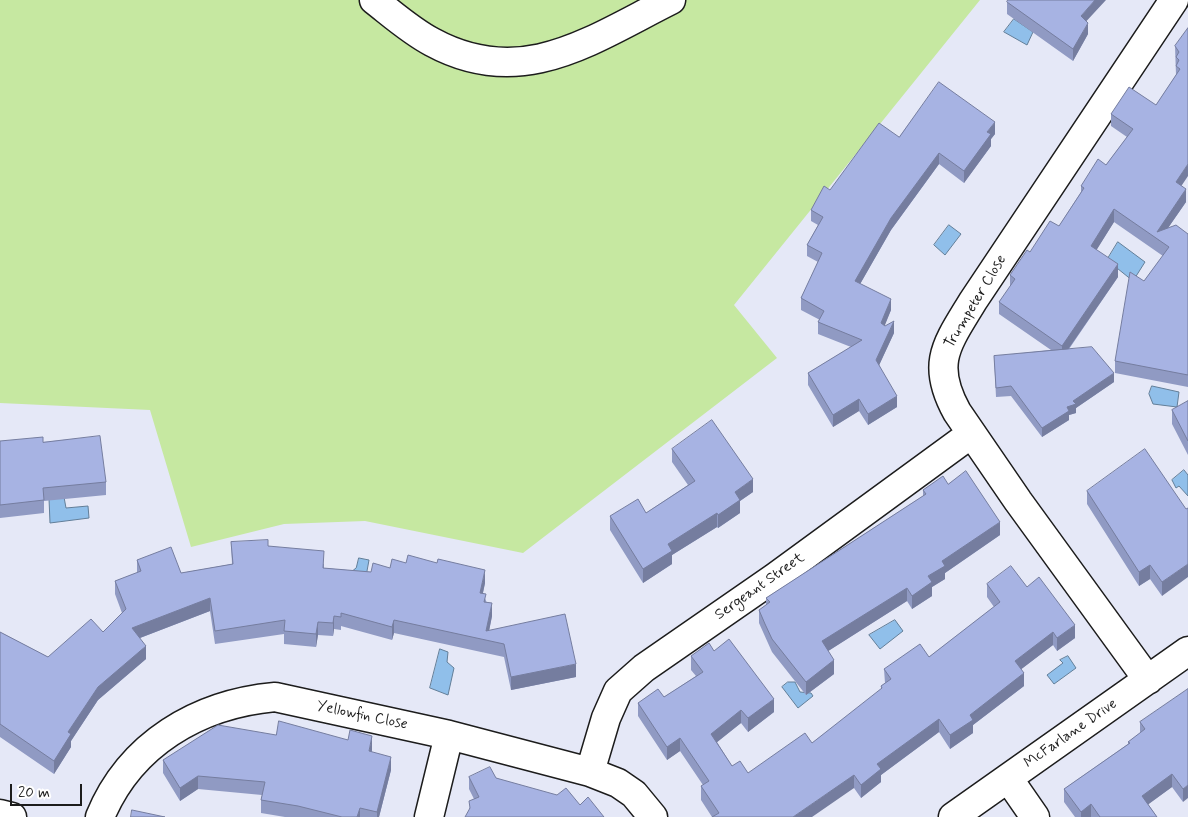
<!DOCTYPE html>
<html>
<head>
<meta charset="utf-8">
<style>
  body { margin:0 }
  #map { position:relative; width:1188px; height:817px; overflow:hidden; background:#e5e8f7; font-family:Mynerve,sans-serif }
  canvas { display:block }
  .scale { position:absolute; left:10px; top:784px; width:72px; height:22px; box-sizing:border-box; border:2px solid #1c1c1c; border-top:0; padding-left:6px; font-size:15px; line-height:18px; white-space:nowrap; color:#1c1c1c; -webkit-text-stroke:4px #fff; paint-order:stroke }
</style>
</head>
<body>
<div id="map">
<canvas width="1188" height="817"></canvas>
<div class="scale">20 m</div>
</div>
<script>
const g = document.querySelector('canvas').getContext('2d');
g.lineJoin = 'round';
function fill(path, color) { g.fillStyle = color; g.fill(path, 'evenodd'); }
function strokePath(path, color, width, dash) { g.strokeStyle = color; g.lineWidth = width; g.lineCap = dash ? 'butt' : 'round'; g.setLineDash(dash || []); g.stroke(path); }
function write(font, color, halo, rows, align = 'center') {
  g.font = font + ' Mynerve,sans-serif'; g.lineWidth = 4; g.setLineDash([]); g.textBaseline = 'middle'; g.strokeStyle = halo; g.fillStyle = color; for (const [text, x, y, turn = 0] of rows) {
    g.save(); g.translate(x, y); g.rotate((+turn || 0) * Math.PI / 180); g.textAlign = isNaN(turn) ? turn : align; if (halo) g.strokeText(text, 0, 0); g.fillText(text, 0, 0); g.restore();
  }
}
fill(new Path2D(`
  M0 0H980L734 305 777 358 523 553 365 521 284 524 191 547 150 410 0 403Z`), '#c6e8a1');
const water = new Path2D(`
  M1014 19 1033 32 1027 45 1004 32Z
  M949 225 961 234 945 255 934 245Z
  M1118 242 1145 262 1133 281 1107 260Z
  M1152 386 1179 392 1177 407 1153 404 1149 394Z
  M1184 470 1188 475V496L1179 486 1176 488 1172 480Z
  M64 497 66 508 88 506 89 518 50 523 49 498Z
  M359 558 369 560 359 615 350 573 356 568Z
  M895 620 903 631 880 649 869 635Z
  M440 649 448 652 447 662 454 668 448 695 430 688Z
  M1068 656 1076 668 1054 684 1047 675 1063 663 1060 660Z
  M788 682H795L800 692 811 693 813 696 798 708 782 687Z`);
fill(water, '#90bfea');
strokePath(water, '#627e98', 1);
const minor = new Path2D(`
  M374 0C392 14 411 31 432 42 522 91 591 40 671 0
  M1148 680 1018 501 957 412C930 363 947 344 973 301L1174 0
  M590 772 606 718 618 691 644 668 774 578 971 434
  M1008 778 1035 817
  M0 814 12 817
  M100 817C130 744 198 704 275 697L449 735 590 772 618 783 634 794 653 817
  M429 817 449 735
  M953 817 1188 651`);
strokePath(minor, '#1c1c1c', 31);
strokePath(minor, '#fff', 28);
fill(new Path2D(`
  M1007 2 1088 34 1073 61 1007 14Z
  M1188 28 1181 186 1186 202 1168 228 1188 234V387L1115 373V361L1144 281 1163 256 1114 222 1096 250 1118 277 1069 349 1114 382 1076 408V413L1069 415V420L1042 437 1011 396 996 397 994 356 1051 350 999 314V302L1010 287V275L1030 252 1059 226 1081 192V186L1106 165 1127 137 1111 126V114L1156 105 1176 75 1175 46Z
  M995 134 991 139V146L964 183 939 164 891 230 860 284 891 310 884 326 894 333 879 365 897 407 868 425 859 411 833 427 808 385V373L851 347 818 334V322L820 320 801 310V298L818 262 807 256V245L818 225 811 221V210L830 190 899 137Z
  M1188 401V455L1172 424V410Z
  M0 441 43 442 106 482V495L44 501V513L0 518Z
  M672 449 753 492 740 501V513L718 528 717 527 672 555V564L643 583 610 530V516L646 513 688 485 672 462Z
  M948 484 1000 535 945 573V579L932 587V596L912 609 907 601 828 651 834 674 806 695 772 652 759 623V610L766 605V598L923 496V490Z
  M1087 491 1186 509 1162 596 1150 579 1139 586 1087 504Z
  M231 542 268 546 324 564V568L371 572 390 568 485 583 483 593 492 616 489 631 576 677 511 690 504 657 394 633 392 640 341 626V630L334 629 333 636 318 635 316 647 284 644V634L215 644 210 611 140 638 146 659 98 700 71 741V747L54 774 0 737V632L48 657 103 632 122 613 115 594V581L137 573V560L181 573 232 564Z
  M987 584 1027 587 1075 638 1057 651 1053 645 1021 669 1024 686 973 725V733L950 749 939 732 881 775V782L861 798 854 788 712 817 701 800V786L703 785 680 751 667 760 638 716V703L664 697 696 676 691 670V656L714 651 774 712 748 732 741 723 717 742 732 766 748 773 812 743 881 690V686L885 683 884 669 929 657 994 607 987 597Z
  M1188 689 1183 802 1172 787 1148 804 1157 817H1075L1064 802V789L1128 744V742L1140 733V722Z
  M276 735 372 750V752L391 770 379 817H285L261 813V800L262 795 198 789 180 801 163 773V760Z
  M469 777 496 778 580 805 604 817 469 809 474 799 469 789Z`), '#909ac3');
fill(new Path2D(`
  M1095 0H1106L1081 27V16Z
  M1088 23V34L1073 61V49Z
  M995 122V134L991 139V146L964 183V171L987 132Z
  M939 153V164L891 230 855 293V281L891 218Z
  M1188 164V176L1176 194V182Z
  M1186 189V202L1159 241 1157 232Z
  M1114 209V222L1091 259V246Z
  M1118 264V277L1062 358V346Z
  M891 299V310L881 335V323Z
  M894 321V333L876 372V360Z
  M1114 373V382L1076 408V413L1069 415V420L1042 437V428L1073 401Z
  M897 396V407L868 425V414Z
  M859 399V411L833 427V415Z
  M753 479V492L740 501V513L718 528V515L735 492Z
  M717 513V527L672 555V564L643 583V569L668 544Z
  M1000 522V535L945 573V579L932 587V596L912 609V596L942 561Z
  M1188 564V577L1162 596V582Z
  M1150 565V579L1139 586V572Z
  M485 570V583L480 606V593Z
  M907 588V601L822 655V641Z
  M210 598V611L132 641V628Z
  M492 603V616L487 641 486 631Z
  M334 616V629L333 636V623Z
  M394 620V633L392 640V627Z
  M318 622V635L316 647V634Z
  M1075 625V638L1057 651V638Z
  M1053 632V645L1015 674V661Z
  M146 646V659L98 700 71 741V747L54 774V761L68 732 98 687Z
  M834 660V674L806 695V682Z
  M576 664V677L511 690V677Z
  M1024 673V686L973 725V733L950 749V735L970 715Z
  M774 699V712L748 732V718Z
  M741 710V723L711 747V734Z
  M939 719V732L881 775V782L861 798V785L877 764Z
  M372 736V750L369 764V751Z
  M680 738V751L667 760V747Z
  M391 757V770L379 817H377V812Z
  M1172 774V787L1142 809V796Z
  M854 775V788L812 817H793Z
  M198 776V789L180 801V788Z
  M1188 785V798L1183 802V789Z
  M1091 804V817H1081V812Z
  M360 808V817H357Z`), '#757d9f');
const building = new Path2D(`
  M1008 0H1095L1081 16 1088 23 1073 49 1007 2Z
  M1188 28V164L1176 182 1186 189 1157 232 1176 225 1188 234V375L1115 361 1130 272 1144 281 1169 247 1114 209 1091 246 1118 264 1062 346 999 302 1015 279 1010 275 1027 250 1030 252 1050 221 1059 226 1084 188 1081 186 1098 159 1106 165 1133 129 1111 114 1129 87 1156 105 1180 69 1176 66 1179 60 1176 57 1179 52 1175 46Z
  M939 82 995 122 987 132 991 134 964 171 939 153 891 218 855 281 891 299 881 323 885 326 894 321 876 360 897 396 868 414 859 399 833 415 808 373 862 340 818 322 824 311 801 298 822 253 807 245 823 217 811 210 824 186 830 190 879 123 899 137Z
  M1092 347 1114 373 1073 401 1076 404 1067 407 1069 411 1042 428 1011 386 996 388 994 356Z
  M1188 401V441L1172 410Z
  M712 420 753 479 735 492 740 500 718 515 717 513 668 544 672 551 643 569 610 516 638 499 646 513 695 481 672 449Z
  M100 436 106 482 43 488 44 500 0 505V441L43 437V442Z
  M1145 449 1186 509 1188 508V564L1162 582 1150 565 1139 572 1087 491Z
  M966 471 1000 522 942 561 945 566 928 576 932 582 912 596 907 588 822 641 834 660 806 682 772 639 765 624 759 610 770 602 766 598 926 494 923 490 943 476 948 484Z
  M268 540V546L324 551 323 568 371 572 373 563 390 568 392 559 406 563 408 555 437 563 438 559 485 570 480 593 486 594 484 602 492 603 486 631 565 614 576 664 511 677 504 644 394 620 392 627 341 613V617L334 616 333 623 318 622 316 634 284 631 285 620 215 631 210 598 132 628 146 646 98 687 68 732 71 734 54 761 0 724V632L48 657 91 619 103 632 126 609 115 581 141 571 137 560 171 547 181 573 233 564 231 542Z
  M1011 566 1027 587 1039 577 1075 625 1057 638 1053 632 1015 661 1024 673 970 715 973 720 950 735 939 719 877 764 881 769 861 785 854 775 793 817H712L719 813 701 786 709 781 680 738 667 747 638 703 658 689 664 697 703 672 691 656 709 643 714 651 729 639 774 699 748 718 741 710 711 734 732 766 740 761 748 773 805 733 812 743 882 688 881 686 891 679 884 669 920 644 929 657 1000 602 987 584Z
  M1188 689V785L1183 789 1172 774 1142 796 1157 817H1100L1091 804 1081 812 1064 789 1130 743 1128 742 1145 729 1140 722Z
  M279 721 348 740 350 730 372 736 369 751 391 757 377 812 360 808 357 817H342L298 806 261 800 265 782 198 776 180 788 163 760 218 725 276 735Z
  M490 767 496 778 557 795 566 788 580 805 588 797 604 817H465L470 808 469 801 479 797 469 777Z
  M132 810 165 817H131Z`);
fill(building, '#a7b3e3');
strokePath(building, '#757d9f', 1);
write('15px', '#1c1c1c', '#fff', [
  ["Trumpeter Close",976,302,-59],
  ["Sergeant Street",760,587,-35],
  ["Yellowfin Close",362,716,12],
  ["McFarlane Drive",1071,734,-35]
]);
</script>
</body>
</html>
